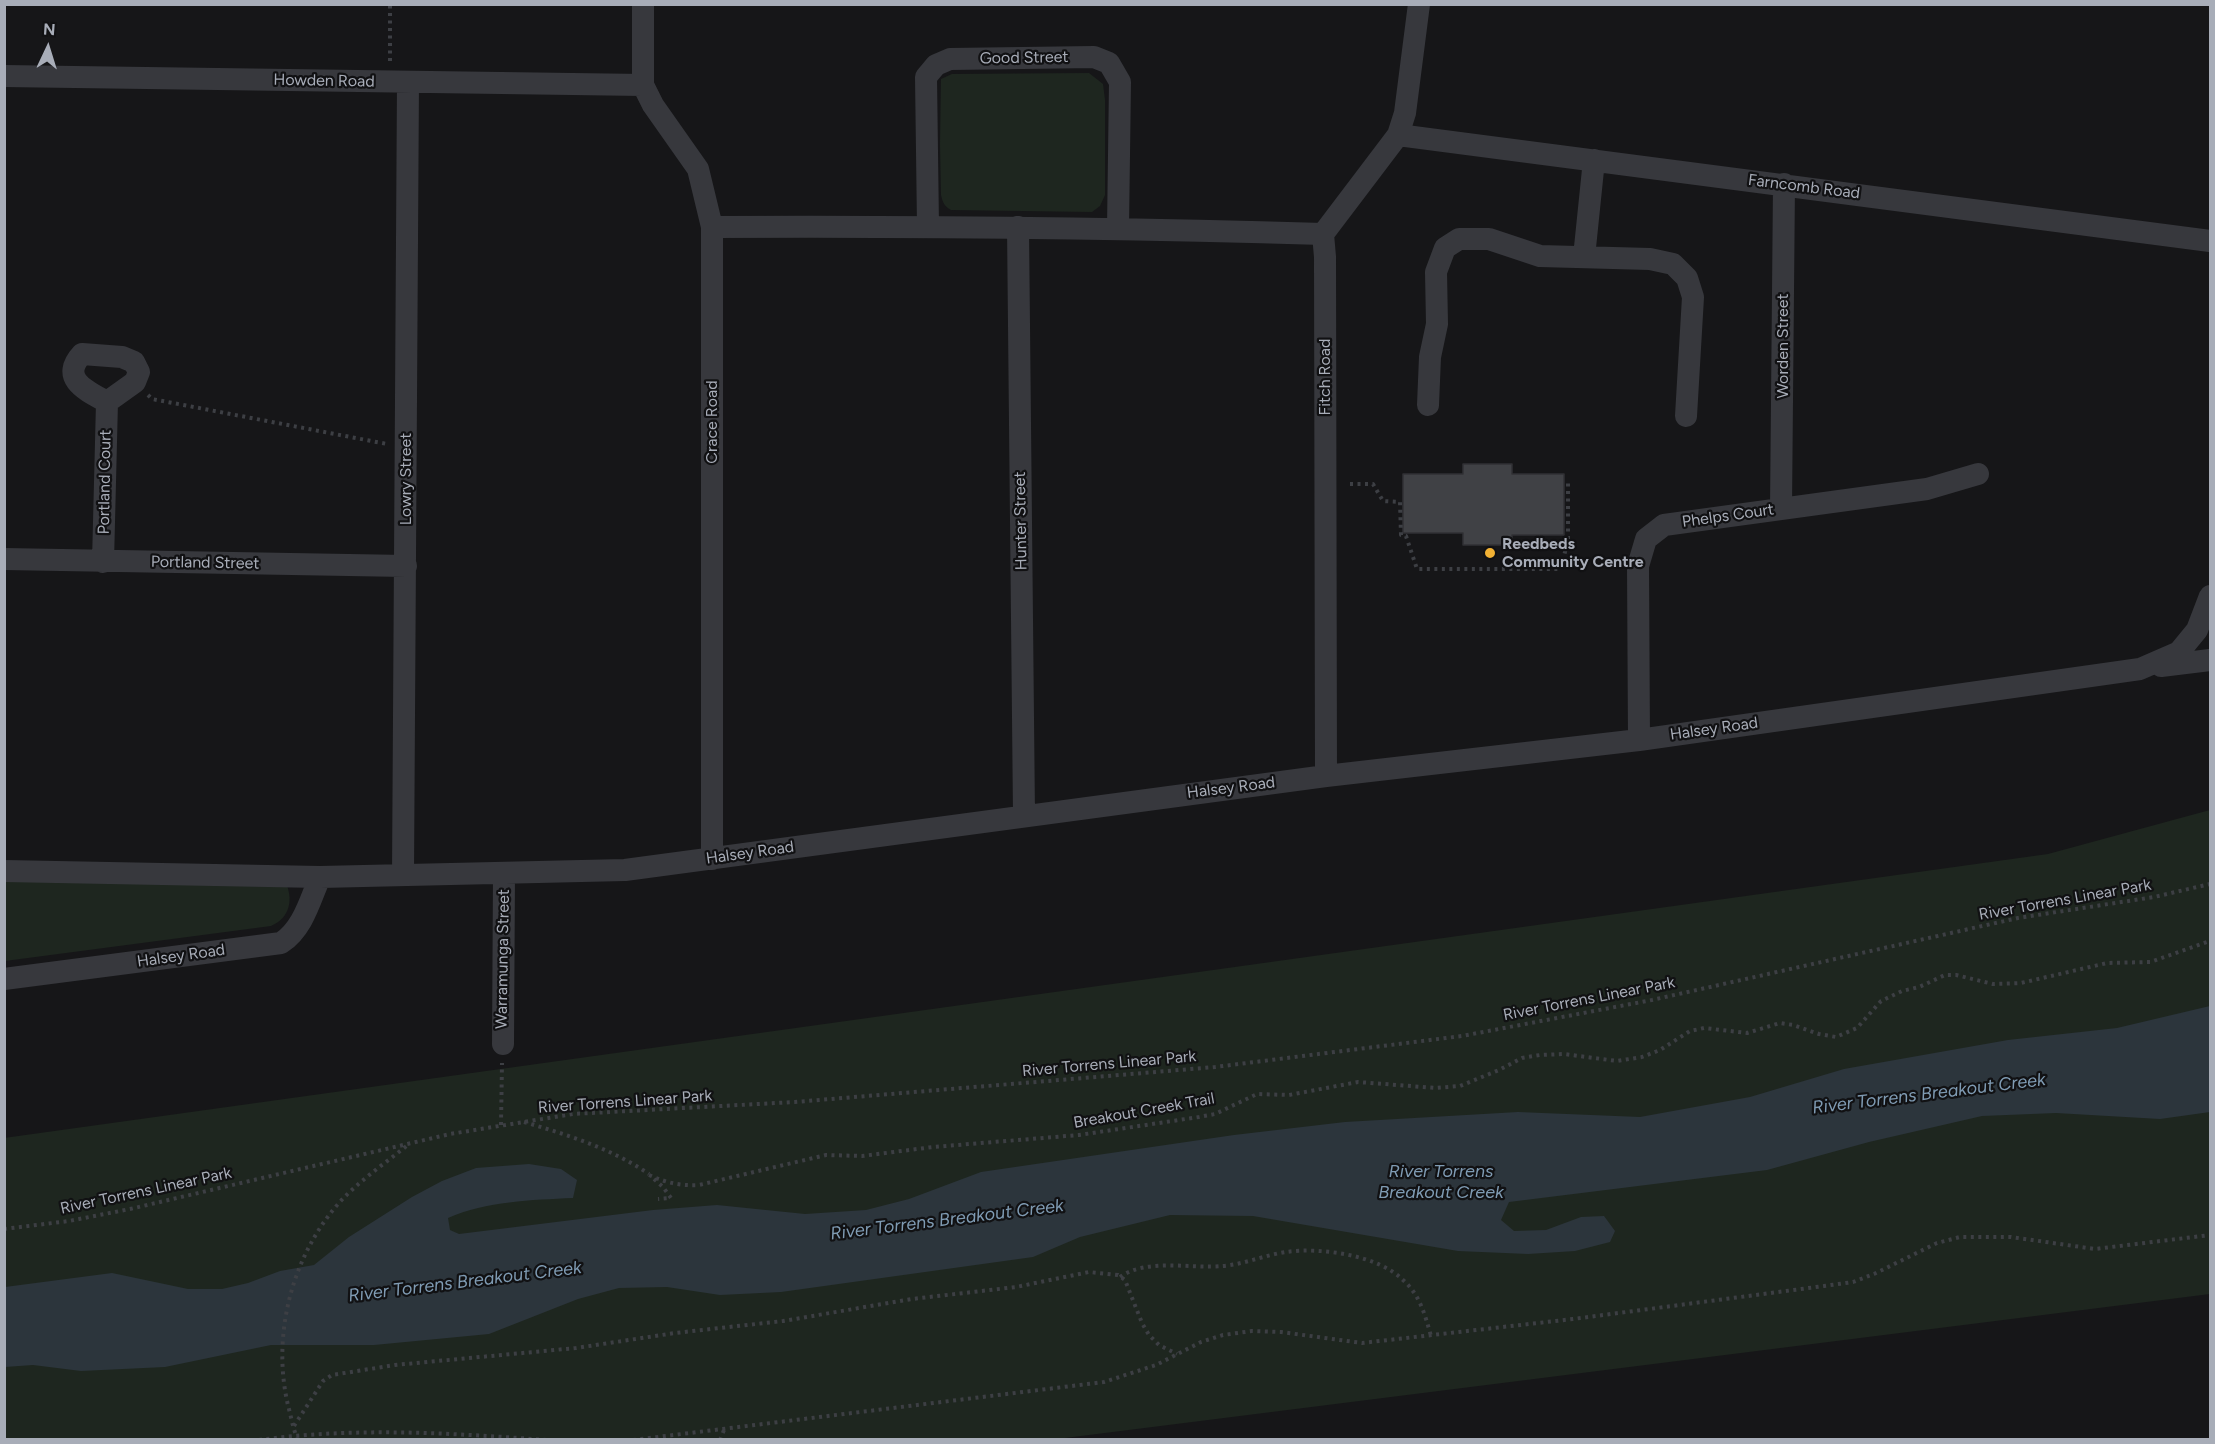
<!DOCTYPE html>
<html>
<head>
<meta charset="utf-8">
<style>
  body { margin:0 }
  #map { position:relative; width:2215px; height:1444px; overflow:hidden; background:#161618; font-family:Figtree,sans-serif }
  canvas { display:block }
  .frame { position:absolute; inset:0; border:6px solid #a8adb8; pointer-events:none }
  .north { position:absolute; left:18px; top:18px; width:60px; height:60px; -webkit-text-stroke:4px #111113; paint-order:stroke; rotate:4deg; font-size:16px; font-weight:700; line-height:24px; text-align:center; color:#a8adb8 }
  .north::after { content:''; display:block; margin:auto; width:21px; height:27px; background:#a8adb8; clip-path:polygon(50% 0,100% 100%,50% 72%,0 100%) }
</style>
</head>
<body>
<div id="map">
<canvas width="2215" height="1444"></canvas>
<div class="frame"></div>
<div class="north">N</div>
</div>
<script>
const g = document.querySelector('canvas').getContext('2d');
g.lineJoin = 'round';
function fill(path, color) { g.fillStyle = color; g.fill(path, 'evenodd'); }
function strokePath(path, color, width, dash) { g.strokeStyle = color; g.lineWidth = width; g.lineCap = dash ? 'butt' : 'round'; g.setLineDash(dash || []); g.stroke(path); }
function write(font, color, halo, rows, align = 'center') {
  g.font = font + ' Figtree,sans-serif'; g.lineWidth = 4.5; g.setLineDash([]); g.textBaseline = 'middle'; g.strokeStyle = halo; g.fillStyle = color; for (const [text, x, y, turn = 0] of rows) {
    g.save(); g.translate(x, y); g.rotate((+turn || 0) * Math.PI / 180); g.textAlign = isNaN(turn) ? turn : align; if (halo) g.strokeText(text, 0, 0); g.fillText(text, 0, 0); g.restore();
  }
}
fill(new Path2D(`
  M1089 73 1103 84 1105 100V195L1100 206 1092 212 951 210C944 206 943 203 941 195L940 144 941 79 952 74Z
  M2210 810V1294L1057 1439H5L4 1138 2048 854Z
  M4 876 285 881C294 899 290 918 271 926L5 961Z`), '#1e261f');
fill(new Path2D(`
  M2210 1006V1112L2160 1119 2056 1113 1982 1116 1869 1142 1767 1170 1509 1202 1501 1220 1514 1231 1546 1230 1581 1217 1604 1216 1615 1231 1610 1242 1575 1251 1528 1254 1458 1251 1253 1216 1170 1215 1080 1237 1033 1257 781 1292 720 1295 667 1287 619 1288 578 1299 489 1334 374 1345H271L165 1367 81 1371 33 1365 5 1367V1287L112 1273 188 1289H222L248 1283 280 1271 314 1265 349 1237 412 1197 442 1181 476 1168 529 1164 561 1169 577 1180 573 1198C531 1200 487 1201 448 1218L450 1230 459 1234 653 1210 717 1205 805 1214 866 1210 909 1199 981 1172 1234 1135 1345 1122 1518 1112 1640 1117 1750 1097 1844 1069 2008 1040 2117 1028Z`), '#2c353c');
const building = new Path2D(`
  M1463 464H1512V474H1564V535H1512V545H1463V533H1403V474H1463Z`);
fill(building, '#404145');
strokePath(building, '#303034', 1.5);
strokePath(new Path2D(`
  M390 61V4
  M148 395 152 399 387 444
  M1350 484H1373L1383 501 1400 502 1401 535 1406 536 1417 569H1561L1568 539V479
  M524 1122C568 1135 610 1148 649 1174
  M501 1125 502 1063
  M649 1175C667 1183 680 1186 699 1185L826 1155 862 1156 933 1147 1079 1135 1199 1117 1215 1114 1257 1094 1289 1095 1358 1082 1436 1088 1460 1086 1499 1070 1522 1058 1540 1055 1564 1054 1617 1061 1642 1057 1660 1050 1690 1031 1704 1028 1747 1033 1780 1023 1793 1025 1819 1034 1836 1037 1857 1028 1881 1001 1902 991 1919 987 1945 975H1956L1993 984 2021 983 2107 963 2150 962 2210 941
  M654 1179 663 1187 671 1198 658 1199
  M4 1229 69 1221 130 1209 450 1134 573 1114 795 1102 1215 1067 1462 1036 1652 1000 2018 918 2154 897 2210 884
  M1120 1277C1146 1258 1192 1269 1223 1266 1245 1264 1265 1255 1286 1252 1320 1247 1378 1255 1403 1280 1420 1295 1425 1315 1431 1336
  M294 1426 323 1381 332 1375 395 1365 576 1348 675 1333 783 1321 912 1299 1016 1287 1089 1272 1118 1275 1125 1280 1142 1323 1149 1335 1159 1345 1177 1354
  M259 1440C355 1427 450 1433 547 1440
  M298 1440C294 1431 292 1422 290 1413 271 1345 288 1266 333 1210 354 1184 383 1165 409 1144
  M633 1440 1104 1382 1156 1365 1201 1342 1223 1335 1252 1331 1281 1332 1362 1343 1573 1319 1824 1286 1853 1282 1874 1274 1937 1243 1960 1237H2011L2095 1249 2210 1235
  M720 1440 724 1430`), '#3d3f44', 4, [3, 4.5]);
strokePath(new Path2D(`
  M643 4V85L653 105 698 169 712 227V859
  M4 76 643 85
  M1398 135 2210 241
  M928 226 926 77 936 65 950 59 1094 57 1109 63 1120 82 1118 228
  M712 227C916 226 1120 228 1323 234
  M1018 227 1024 815
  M1584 257 1594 160
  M1428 405 1430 357 1437 324 1436 272 1445 248 1459 239H1489L1540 256 1650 259 1673 264 1687 278 1693 297 1686 416
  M1781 508 1784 184
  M4 559 406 566
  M103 562 107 402 135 382 139 372 134 362 122 357 82 354C59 379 87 391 107 402
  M2161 666 2210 660
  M1639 740 1638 566 1646 539 1664 525 1927 489 1978 474
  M1326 776 1325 257 1323 234 1398 135 1405 113 1419 4
  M4 871 320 877 625 870 1326 776 1639 740 2140 669 2179 652 2197 630 2210 596
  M403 875 408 82
  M4 979 281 943C303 929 310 900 320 877
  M503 1044 504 874`), '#37383d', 22);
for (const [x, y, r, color] of [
  [1490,553,6,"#f2b134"]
]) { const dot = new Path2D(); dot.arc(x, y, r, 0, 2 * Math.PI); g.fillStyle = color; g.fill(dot); strokePath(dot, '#111113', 2); }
write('16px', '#a8adb8', '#111113', [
  ["Good Street",1024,58,-1],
  ["Howden Road",324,81,1],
  ["Farncomb Road",1804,187,7],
  ["Worden Street",1783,346,-90],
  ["Fitch Road",1325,377,-90],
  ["Crace Road",712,422,-90],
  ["Lowry Street",406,479,-90],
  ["Portland Court",105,482,-89],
  ["Phelps Court",1728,516,-8],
  ["Hunter Street",1021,521,-91],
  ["Portland Street",205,563,1],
  ["Halsey Road",1714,729,-8],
  ["Halsey Road",1231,788,-7],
  ["Halsey Road",750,853,-8],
  ["River Torrens Linear Park",2065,900,-10],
  ["Halsey Road",181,956,-8],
  ["Warramunga Street",503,959,-89],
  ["River Torrens Linear Park",1589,999,-11],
  ["River Torrens Linear Park",1109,1064,-5],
  ["River Torrens Linear Park",625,1102,-4],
  ["Breakout Creek Trail",1144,1111,-10],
  ["River Torrens Linear Park",146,1191,-12]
]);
write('bold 16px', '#a8adb8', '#111113', [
  ["Reedbeds",1502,544],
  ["Community Centre",1502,562]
], 'left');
write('italic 18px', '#7f9bb3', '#111113', [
  ["River Torrens Breakout Creek",1929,1094,-7],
  ["River Torrens",1441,1172],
  ["Breakout Creek",1441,1193],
  ["River Torrens Breakout Creek",947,1220,-7],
  ["River Torrens Breakout Creek",465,1282,-7]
]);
</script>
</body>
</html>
